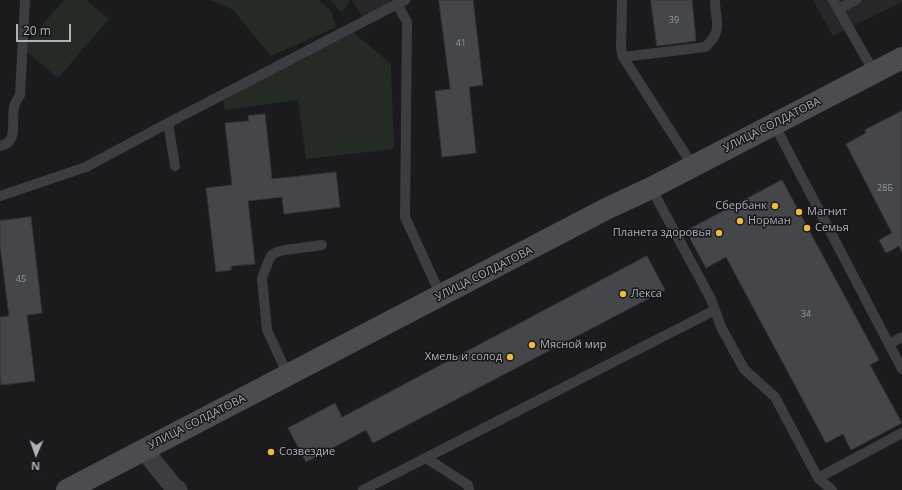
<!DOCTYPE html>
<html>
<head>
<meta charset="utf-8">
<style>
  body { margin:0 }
  #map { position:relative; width:902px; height:490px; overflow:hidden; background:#1b1b1d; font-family:"Open Sans",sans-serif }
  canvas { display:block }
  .north { position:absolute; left:16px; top:434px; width:40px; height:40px; -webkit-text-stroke:3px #161618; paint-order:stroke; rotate:182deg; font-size:11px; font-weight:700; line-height:16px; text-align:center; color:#aeb2bc }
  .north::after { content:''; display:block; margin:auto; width:14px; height:18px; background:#aeb2bc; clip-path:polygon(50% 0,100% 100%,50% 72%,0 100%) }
  .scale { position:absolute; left:16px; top:24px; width:55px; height:18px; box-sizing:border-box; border:2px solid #aeb2bc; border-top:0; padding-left:5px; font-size:12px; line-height:14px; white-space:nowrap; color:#aeb2bc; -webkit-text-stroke:3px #161618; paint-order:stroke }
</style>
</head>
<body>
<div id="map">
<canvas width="902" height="490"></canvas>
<div class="north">N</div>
<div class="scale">20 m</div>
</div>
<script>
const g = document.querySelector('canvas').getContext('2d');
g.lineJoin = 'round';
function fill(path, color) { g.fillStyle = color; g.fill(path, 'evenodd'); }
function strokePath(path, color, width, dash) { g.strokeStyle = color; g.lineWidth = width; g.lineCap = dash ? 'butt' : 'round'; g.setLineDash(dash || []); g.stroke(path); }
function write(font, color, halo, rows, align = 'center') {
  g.font = font + ' "Open Sans",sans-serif'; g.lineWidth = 3; g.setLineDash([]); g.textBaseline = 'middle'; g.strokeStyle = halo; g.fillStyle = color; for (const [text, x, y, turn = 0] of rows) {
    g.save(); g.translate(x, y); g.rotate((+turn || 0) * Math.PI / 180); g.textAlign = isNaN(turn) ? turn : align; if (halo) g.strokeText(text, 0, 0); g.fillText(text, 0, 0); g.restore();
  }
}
fill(new Path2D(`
  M352 0H396L363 18Z
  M813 0H902V2L833 36Z`), '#27272a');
fill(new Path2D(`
  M64 0H86L109 19 58 78 22 48Z
  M210 0H318L330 9 336 27 271 56 233 10Z
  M330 0H348L349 3 342 13Z
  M349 29 391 64 394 149 306 159 298 100 225 110 222 93Z`), '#232b24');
const building = new Path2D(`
  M439 0H473L483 85 469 87 476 153 442 157 435 91 450 89Z
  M651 0H692L696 41 657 46Z
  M902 111V252L899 246 886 253 879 240 892 233 846 144 866 133 865 130Z
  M265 114 272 179 336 172 340 207 284 214 282 197 248 201 255 264 231 266V270L216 272 206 188 232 185 225 123 249 121 248 116Z
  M782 180 879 360 870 365 902 423 851 450 843 434 826 443 726 257 706 268 686 231Z
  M31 217 42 313 27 315 35 381 1 385 0 373V317L9 316 0 245V221Z
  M647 256 665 290 373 443 366 430 306 462 288 428 335 403 342 417Z`);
fill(building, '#45464a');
strokePath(building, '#353539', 1);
strokePath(new Path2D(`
  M622 0 621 48 623 57 693 166
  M833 0 874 72
  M397 4 407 22 405 217 441 296
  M838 9 856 0
  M623 57 705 47C724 30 715 22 715 0
  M774 124 902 369
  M0 146C21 142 9 118 15 104 16 101 18 98 20 95L25 0
  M175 166 168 123 405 0
  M651 188 711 299 721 327 744 369 775 397 818 478 832 490
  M0 196 86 167 168 123
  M889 344 902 337
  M288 375 267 330 262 278 269 260 272 255 277 252 285 250 322 245
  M426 458 468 485 469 490
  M818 478 902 433
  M363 490 715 310`), '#3c3d42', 10);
strokePath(new Path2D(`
  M144 450 172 485 178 490`), '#3c3d42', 19);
strokePath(new Path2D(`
  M67 490 608 208 651 188 902 58`), '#4a4c52', 22);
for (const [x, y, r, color] of [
  [775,206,4,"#ebb944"],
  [799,212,4,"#ebb944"],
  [740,221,4,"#ebb944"],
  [807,228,4,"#ebb944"],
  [719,233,4,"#ebb944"],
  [623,294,4,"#ebb944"],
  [532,345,4,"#ebb944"],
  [510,357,4,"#ebb944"],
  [271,452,4,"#ebb944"]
]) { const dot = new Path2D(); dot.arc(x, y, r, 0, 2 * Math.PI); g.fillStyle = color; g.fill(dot); strokePath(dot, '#161618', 1.5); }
write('9px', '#9497a0', null, [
  ["39",674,20],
  ["41",461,43],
  ["28Б",885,188],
  ["45",21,279],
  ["34",806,314]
]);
write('11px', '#aeb2bc', '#161618', [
  ["УЛИЦА СОЛДАТОВА",772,125,-27],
  ["УЛИЦА СОЛДАТОВА",484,274,-27],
  ["УЛИЦА СОЛДАТОВА",197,422,-27]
]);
write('11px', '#aeb2bc', '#161618', [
  ["Сбербанк",767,206,"right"],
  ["Магнит",807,212],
  ["Норман",748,221],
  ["Семья",815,228],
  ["Планета здоровья",711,233,"right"],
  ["Лекса",631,294],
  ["Мясной мир",540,345],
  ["Хмель и солод",502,357,"right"],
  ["Созвездие",279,452]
], 'left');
</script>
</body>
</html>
